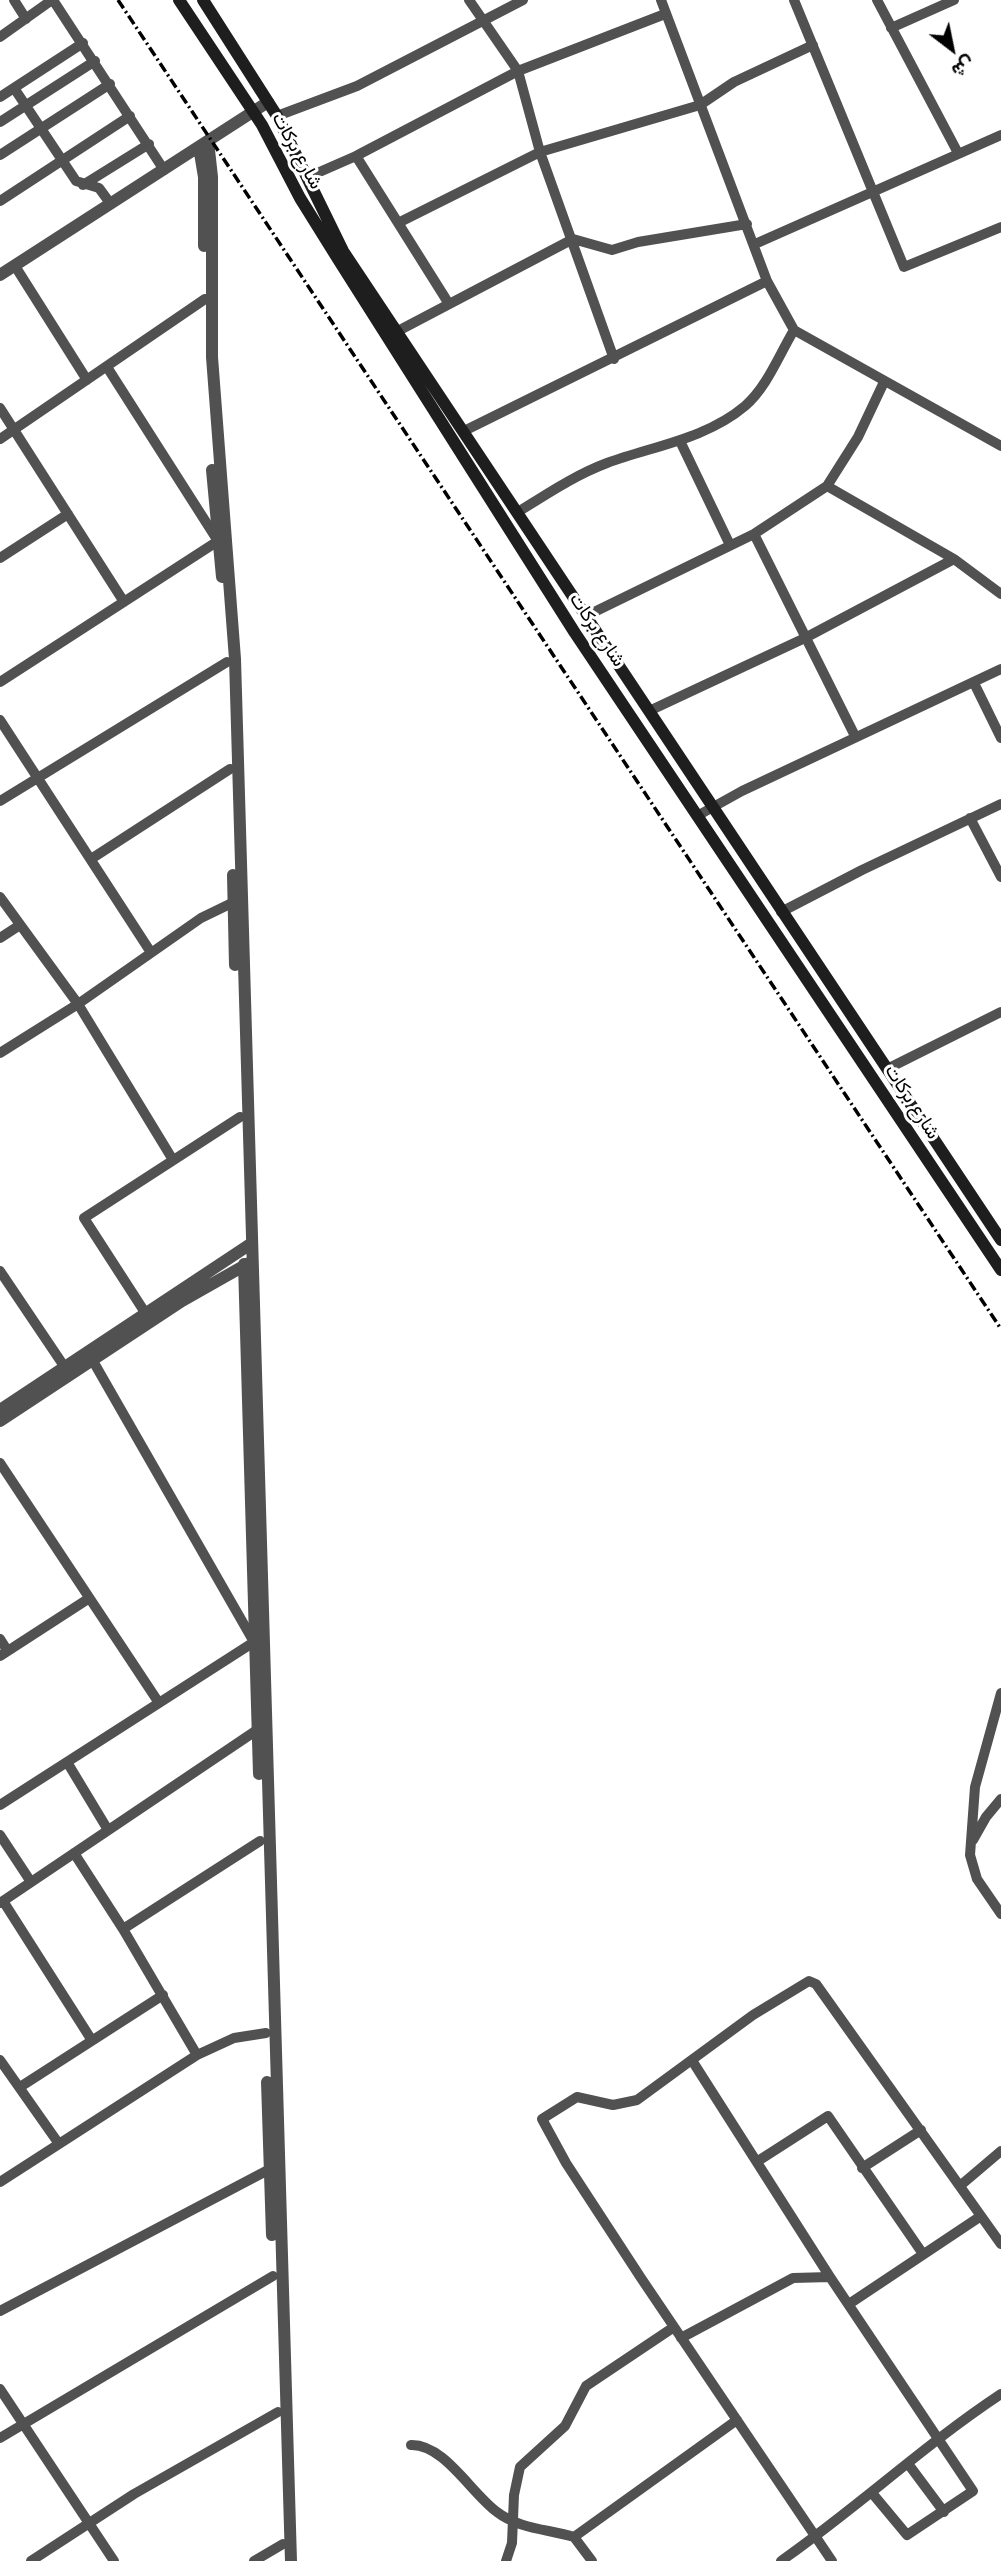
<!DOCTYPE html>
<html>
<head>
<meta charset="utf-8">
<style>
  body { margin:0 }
  #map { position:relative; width:1001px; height:2561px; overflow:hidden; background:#fff; font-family:Figtree,Vazirmatn,sans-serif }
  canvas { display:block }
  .north { position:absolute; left:917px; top:14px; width:70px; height:70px; -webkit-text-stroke:5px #fff; paint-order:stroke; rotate:148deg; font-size:19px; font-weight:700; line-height:28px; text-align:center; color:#000 }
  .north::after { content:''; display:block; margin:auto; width:24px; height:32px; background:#000; clip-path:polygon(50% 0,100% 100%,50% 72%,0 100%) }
</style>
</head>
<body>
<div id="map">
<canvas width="1001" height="2561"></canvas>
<div class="north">ش</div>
</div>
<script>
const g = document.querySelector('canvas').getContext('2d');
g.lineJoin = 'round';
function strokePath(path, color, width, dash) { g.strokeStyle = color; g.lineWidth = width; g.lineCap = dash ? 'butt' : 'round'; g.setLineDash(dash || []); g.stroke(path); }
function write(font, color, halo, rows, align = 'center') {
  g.font = font + ' Figtree,Vazirmatn,sans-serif'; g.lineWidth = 6; g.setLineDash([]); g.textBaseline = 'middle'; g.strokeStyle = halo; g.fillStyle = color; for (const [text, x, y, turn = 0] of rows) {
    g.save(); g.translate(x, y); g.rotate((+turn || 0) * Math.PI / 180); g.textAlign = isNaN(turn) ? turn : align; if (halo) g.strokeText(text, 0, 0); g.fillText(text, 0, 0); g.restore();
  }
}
strokePath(new Path2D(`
  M14 0 26 19
  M53 0 164 170
  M469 0 518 71 540 152 614 359
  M661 0 767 281 794 330 1001 446
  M794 0 904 267 1001 227
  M877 0 958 153
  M891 28 954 0
  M0 37 52 0
  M14 88 76 181 99 188 110 203
  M0 97 83 43
  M277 116 357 86 523 0
  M0 122 95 61
  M0 155 110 84
  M356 156 449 304
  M308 177 356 156 518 71 665 14
  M83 185 149 144
  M0 201 130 116
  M398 223 540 152 700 105 734 82 813 45
  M755 244 1001 135
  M15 266 87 380
  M396 332 573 239 612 250 638 242 747 224
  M0 408 124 602
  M464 431 767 281
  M0 439 205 299
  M680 441 730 545
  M827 486 954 559 1001 594
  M518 512C547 494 575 475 607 463 653 446 706 439 745 406 767 387 779 355 794 330
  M754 534 855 736
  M0 558 68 514
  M586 616 754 534 827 486 858 437 884 382
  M0 682 218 541 107 367
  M974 683 1001 738
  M649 711 805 638 954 559
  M0 720 150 951
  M0 801 227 662
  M697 816 742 791 1001 669
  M970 818 1001 877
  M91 859 230 769
  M0 897 78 1004 173 1160
  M781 912 862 870 1001 804
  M0 938 20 925
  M0 1053 78 1004 201 918 234 902
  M889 1068 1001 1012
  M0 1271 68 1372
  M146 1314 84 1218 240 1117
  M0 1463 159 1703
  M0 1639 7 1650
  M0 1656 88 1599
  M1001 1693 975 1787 970 1855 977 1879 1001 1914
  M67 1762 108 1830
  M0 1805 254 1642 93 1361
  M0 1835 31 1882
  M973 1840 986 1817 1001 1799
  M74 1853 123 1929 197 2055
  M3 1901 91 2039
  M0 1903 257 1730
  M123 1929 260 1841
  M0 2060 59 2144
  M693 2062 830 2277 973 2491 907 2535 872 2493
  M20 2087 163 1995
  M758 2161 828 2116 923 2254
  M862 2168 921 2130
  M0 2182 197 2055 234 2038 266 2033
  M961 2185 1001 2151
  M849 2304 981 2216
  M0 2311 270 2169
  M681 2338 793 2278 830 2277
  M0 2389 114 2561
  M0 2438 273 2276
  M411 2445C444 2444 471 2493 497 2512 519 2529 548 2529 574 2537L592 2561
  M909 2465 944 2512
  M574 2537 737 2420
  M31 2561 134 2494 278 2412
  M254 2561 283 2544
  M506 2561 512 2543 514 2495 520 2467 565 2426 586 2386 674 2327
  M781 2561C857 2508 924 2445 1001 2394
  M832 2561 641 2278 566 2163 542 2119 577 2097 613 2105 637 2100 753 2015 809 1981 816 1984 1001 2244`), '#515151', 10);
strokePath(new Path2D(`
  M208 141 212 177V357L235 659 291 2561
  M199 147 204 177V246
  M0 275 268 102
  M212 470 222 577
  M233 875 235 965
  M244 1264 259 1774
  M0 1410 252 1243
  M0 1421 182 1301 249 1263
  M267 2082 272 2235`), '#515151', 12);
strokePath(new Path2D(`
  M179 0 262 125 300 198 338 259 575 633 1001 1270
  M203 0 277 116 343 251 1001 1240`), '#1e1e1e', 12);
strokePath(new Path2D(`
  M118 0 1001 1329`), '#000', 3.5, [10, 3.5, 2, 3.5]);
write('19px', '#000', '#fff', [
  ["شارع بركات",297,151,61],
  ["شارع بركات",597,630,56],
  ["شارع بركات",912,1102,57]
]);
</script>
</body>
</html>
